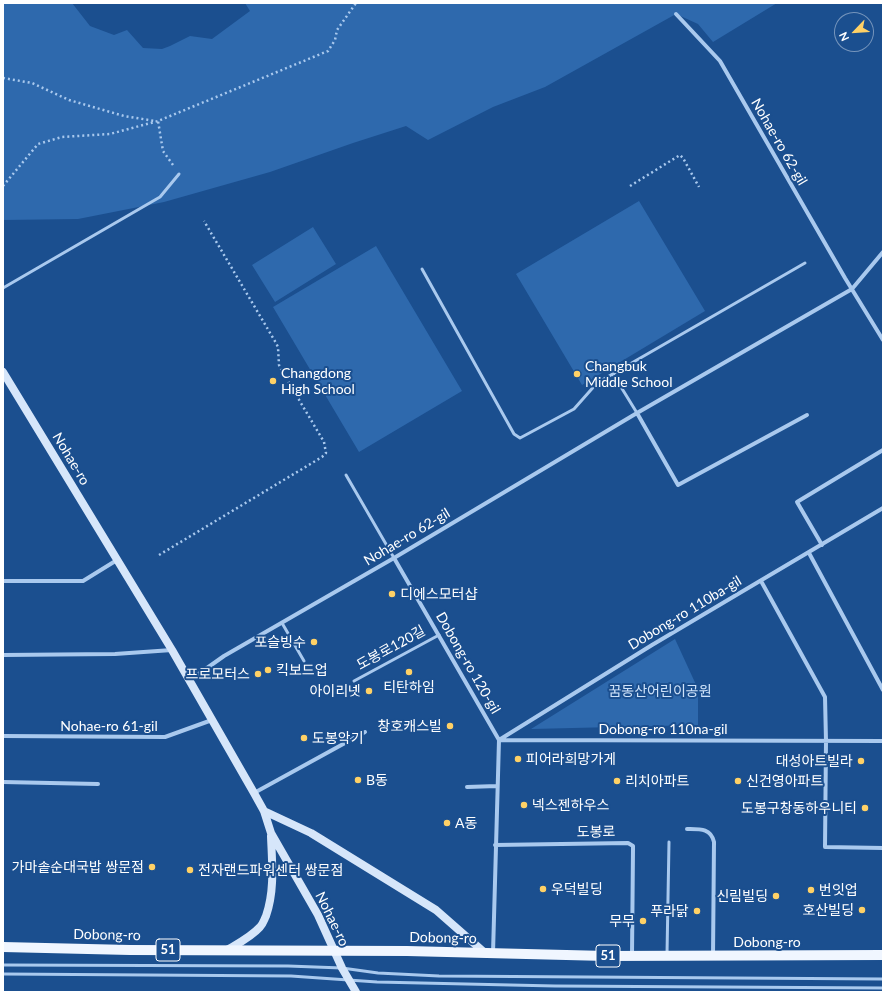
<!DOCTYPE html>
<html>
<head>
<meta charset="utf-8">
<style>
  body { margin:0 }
  #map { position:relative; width:886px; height:995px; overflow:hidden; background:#1b4f8f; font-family:Lato,sans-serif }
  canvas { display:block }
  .frame { position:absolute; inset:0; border:4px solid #fff; pointer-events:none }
  .north { position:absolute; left:834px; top:12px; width:40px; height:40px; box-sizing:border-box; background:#1b4f8f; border:1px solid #7695bc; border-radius:50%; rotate:245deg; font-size:11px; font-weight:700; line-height:16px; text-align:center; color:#fff }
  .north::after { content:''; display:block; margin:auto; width:14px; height:18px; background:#ffd166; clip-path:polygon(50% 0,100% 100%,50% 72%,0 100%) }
</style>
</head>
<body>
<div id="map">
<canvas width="886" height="995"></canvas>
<div class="frame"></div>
<div class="north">N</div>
</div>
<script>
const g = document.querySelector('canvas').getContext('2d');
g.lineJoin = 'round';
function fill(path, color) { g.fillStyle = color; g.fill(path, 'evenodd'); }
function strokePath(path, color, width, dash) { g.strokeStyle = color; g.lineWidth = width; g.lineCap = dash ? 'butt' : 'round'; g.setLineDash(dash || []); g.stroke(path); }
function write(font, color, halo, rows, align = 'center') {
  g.font = font + ' Lato,"Noto Sans KR",sans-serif'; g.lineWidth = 4; g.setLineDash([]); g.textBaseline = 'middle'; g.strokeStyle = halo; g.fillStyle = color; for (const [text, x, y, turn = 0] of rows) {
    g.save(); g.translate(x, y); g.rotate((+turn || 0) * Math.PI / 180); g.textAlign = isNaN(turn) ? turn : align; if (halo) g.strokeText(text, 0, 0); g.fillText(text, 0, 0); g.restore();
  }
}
fill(new Path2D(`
  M3 3H72L90 26 114 35 127 30 143 48 162 49 170 46 190 36 212 39 250 11 245 3H777L713 42 698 24 676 14 545 87 493 107 428 140 406 126 353 143 270 172 164 202 78 219 3 220Z
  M639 201 705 311 582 385 516 274Z
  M313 227 336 264 275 302 252 265Z
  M376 246 462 391 359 452 273 307Z
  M675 639 698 689V725L531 729Z`), '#2e69ad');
strokePath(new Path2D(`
  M3 78 32 83 69 100 124 116 155 121
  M173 165 163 151 158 121 328 51 335 40 337 30 356 3
  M3 186 38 144 62 137 110 134 158 121
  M630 186 680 155 683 158 699 187
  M159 555 322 457 326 453 324 442 282 371 279 365 278 347 276 343 204 221`), '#a9c9ee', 2.5, [2, 3]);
strokePath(new Path2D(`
  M422 269 514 434 520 438 574 409 597 383 805 263
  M3 288 160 197 179 174
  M613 374 637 413
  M346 475 394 558
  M282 623 304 661
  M354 681 439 635
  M667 954 669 842
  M3 965 288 966 342 968 378 973 439 976 883 979
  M3 974 291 976 377 982 555 986 883 988`), '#a9c9ee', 3);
strokePath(new Path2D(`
  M676 14 720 61 845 278 883 340
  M637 413 678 485 807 415
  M822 545 797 502 883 450
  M809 553 883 690
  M394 558 499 740 493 953
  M3 581H83L117 560
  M761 581 825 697 826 741 825 847 883 848
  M3 655 115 654 172 650
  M190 680 224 656 394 558 637 413 852 289 883 252
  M3 736 165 737 212 720
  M499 740 652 645 883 508
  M499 740 883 741
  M3 782 98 784
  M467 787 497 786
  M254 793 365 732
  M687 829C700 829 711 828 714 842L713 956
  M495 845 628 843 633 846V849L632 955`), '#a9c9ee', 4);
strokePath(new Path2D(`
  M3 372 172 650 254 793 264 811 271 833 318 915 342 968 356 992
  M264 811 311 833 436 910 485 953
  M227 950C239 943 251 937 260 927 263 924 264 920 266 916 275 890 272 863 271 836`), '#d6e6fa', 8);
strokePath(new Path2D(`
  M3 947 130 950 407 951 606 956 883 955`), '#f0f6ff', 10);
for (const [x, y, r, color] of [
  [577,374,4,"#ffd166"],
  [273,381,4,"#ffd166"],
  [392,594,4,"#ffd166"],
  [314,642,4,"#ffd166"],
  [268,670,4,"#ffd166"],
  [409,672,4,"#ffd166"],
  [258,674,4,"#ffd166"],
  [369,691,4,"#ffd166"],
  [450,726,4,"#ffd166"],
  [304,738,4,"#ffd166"],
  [518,759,4,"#ffd166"],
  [861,761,4,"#ffd166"],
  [358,780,4,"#ffd166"],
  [617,781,4,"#ffd166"],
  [738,781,4,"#ffd166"],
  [524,805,4,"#ffd166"],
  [865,808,4,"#ffd166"],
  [447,823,4,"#ffd166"],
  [152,867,4,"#ffd166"],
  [190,870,4,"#ffd166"],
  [543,889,4,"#ffd166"],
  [811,890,4,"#ffd166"],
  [776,896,4,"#ffd166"],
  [862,910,4,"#ffd166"],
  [697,911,4,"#ffd166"],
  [643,921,4,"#ffd166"]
]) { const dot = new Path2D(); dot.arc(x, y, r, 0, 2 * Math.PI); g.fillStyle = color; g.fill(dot); strokePath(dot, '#1b4f8f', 1.5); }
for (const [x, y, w] of [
  [168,950,24],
  [608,956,24]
]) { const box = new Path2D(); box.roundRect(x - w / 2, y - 11, w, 22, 3); g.fillStyle = '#1b4f8f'; g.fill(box); strokePath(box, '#fff', 1); }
write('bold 13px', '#fff', null, [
  ["51",168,950],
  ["51",608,956]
]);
write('14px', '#fff', '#1b4f8f', [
  ["Nohae-ro 62-gil",779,142,60],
  ["Nohae-ro",71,459,59],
  ["Nohae-ro 62-gil",407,537,-31],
  ["Dobong-ro 110ba-gil",685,613,-31],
  ["도봉로120길",391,648,-29],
  ["Dobong-ro 120-gil",468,663,60],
  ["Nohae-ro 61-gil",109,726],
  ["Dobong-ro 110na-gil",663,729],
  ["도봉로",596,832,-1],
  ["Nohae-ro",332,919,64],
  ["Dobong-ro",107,935,1],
  ["Dobong-ro",443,938,1],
  ["Dobong-ro",767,942]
]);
write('14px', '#fff', '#1b4f8f', [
  ["Changbuk",585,366],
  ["Middle School",585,382],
  ["Changdong",281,373],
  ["High School",281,389],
  ["디에스모터샵",400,594],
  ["포슬빙수",306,642,"right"],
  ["킥보드업",276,670],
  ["프로모터스",250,674,"right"],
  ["티탄하임",409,687,"center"],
  ["아이리넷",361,691,"right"],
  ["창호캐스빌",442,726,"right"],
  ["도봉악기",312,738],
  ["피어라희망가게",526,759],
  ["대성아트빌라",853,761,"right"],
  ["B동",366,780],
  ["리치아파트",625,781],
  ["신건영아파트",746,781],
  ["넥스젠하우스",532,805],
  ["도봉구창동하우니티",857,808,"right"],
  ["A동",455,823],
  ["가마솥순대국밥 쌍문점",144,867,"right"],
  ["전자랜드파워센터 쌍문점",198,870],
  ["우덕빌딩",551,889],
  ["번잇업",819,890],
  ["신림빌딩",768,896,"right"],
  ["호산빌딩",854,910,"right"],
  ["푸라닭",689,911,"right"],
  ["무무",635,921,"right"]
], 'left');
write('14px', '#cfe3fa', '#1b4f8f', [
  ["꿈동산어린이공원",660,691]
]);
</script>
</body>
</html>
